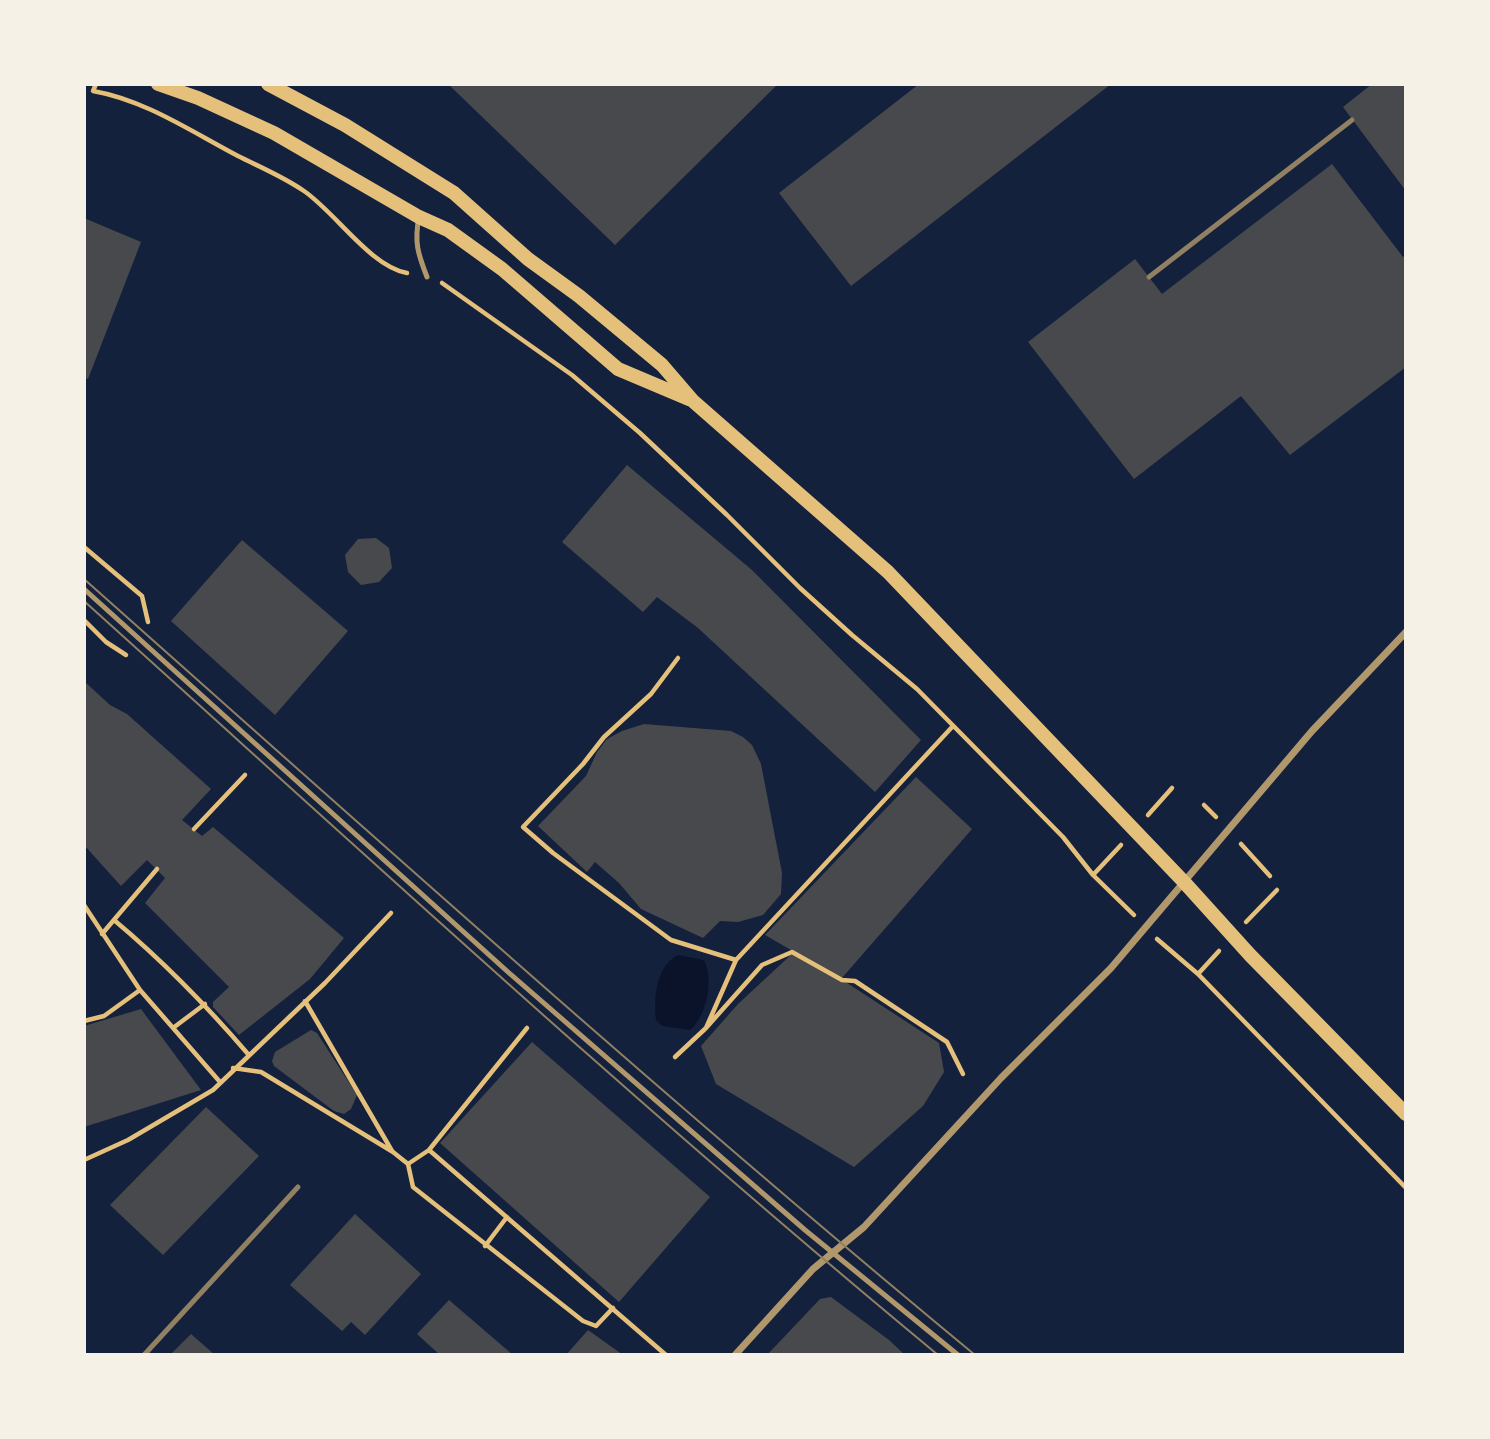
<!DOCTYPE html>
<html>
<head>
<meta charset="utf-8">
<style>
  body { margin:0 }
  #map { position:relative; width:1490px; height:1439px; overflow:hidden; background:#14213d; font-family:Barlow,sans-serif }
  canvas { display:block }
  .frame { position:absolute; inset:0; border:86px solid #f6f1e7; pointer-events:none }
</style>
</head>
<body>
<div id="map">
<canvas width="1490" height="1439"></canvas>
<div class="frame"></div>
</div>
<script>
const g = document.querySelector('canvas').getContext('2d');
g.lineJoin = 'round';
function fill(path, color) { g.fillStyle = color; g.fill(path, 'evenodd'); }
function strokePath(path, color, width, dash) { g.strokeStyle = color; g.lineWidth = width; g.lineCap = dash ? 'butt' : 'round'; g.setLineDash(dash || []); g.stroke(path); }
fill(new Path2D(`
  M678 955 704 960C714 980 707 1015 690 1030L662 1026 656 1020C653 999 656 966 678 955Z`), '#0b132b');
fill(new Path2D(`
  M448 84H778L615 245Z
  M919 84H1111L851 286 779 193Z
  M1372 84H1406V191L1343 107Z
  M1332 164 1403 257 1406 254V367L1290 455 1241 396 1134 479 1028 342 1135 259 1162 294Z
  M84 218 141 242 88 379 84 378Z
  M627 465 752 570 921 740 875 792 698 628 657 597 643 612 562 542Z
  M376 538 389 548 392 568 379 582 361 585 348 572 345 555 358 539Z
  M242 540 348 631 275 715 171 621Z
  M84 681 110 705 127 714 211 789 182 820 202 836 213 827 344 938 310 979 239 1035 213 1007V1002L229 987 145 903 165 878 147 860 121 886 84 845Z
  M644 724 731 731 743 737 752 745 761 764 782 873 781 894 763 915 738 922 720 921 703 938 641 909 619 883 595 862 587 872 538 826 586 776 597 752 607 739 622 731Z
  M916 777 972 829 841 979 765 935Z
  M793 953 844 981 939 1043 944 1072 923 1106 854 1167 716 1084 701 1046 738 1004Z
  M141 1009 201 1090 84 1127V1026Z
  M311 1030 317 1033 357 1095 351 1109 344 1114 334 1111 274 1066 272 1061 275 1052Z
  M532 1042 710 1197 619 1302 440 1143Z
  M206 1107 259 1156 163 1255 110 1205Z
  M355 1214 421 1274 365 1335 351 1322 342 1331 290 1285Z
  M831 1297 889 1340 905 1355H767L820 1299Z
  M449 1300 513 1355H440L417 1334Z
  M588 1330 623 1355H566Z
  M191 1334 215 1355H170Z`), '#48494c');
strokePath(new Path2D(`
  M96 84 93 91C145 100 192 132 238 156 260 167 284 177 304 191 336 213 370 266 407 273
  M442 283 572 375 640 433 727 515 800 588 852 635 917 689 1063 837 1093 875 1134 915
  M84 547 142 596 148 622
  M84 620 106 642 126 655
  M678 658 651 694 604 737 583 764 523 827 553 853 671 940 736 960 706 1028
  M1204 805 1216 817
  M1148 815 1172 788
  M194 829 245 775
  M1241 844 1270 876
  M1093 875 1121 845
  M84 905 140 990
  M114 920C163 961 206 1005 248 1054
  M1246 922 1277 890
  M102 934 157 869
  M1157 939 1198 974 1406 1188
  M736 960 953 726
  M1198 974 1219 951
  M305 1001 392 1151
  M84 1021 104 1016 140 990 220 1082
  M173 1028 205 1004
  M527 1028 429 1150 666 1355
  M675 1057 706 1028 762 965 792 952 842 980 855 981 947 1042 963 1074
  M233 1068 261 1072 393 1152 408 1164 413 1187 583 1321 596 1326 613 1308
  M84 1160 128 1140 213 1090 325 983 391 913
  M408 1164 429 1150
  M485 1246 507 1217`), '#e5c07b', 4.5);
strokePath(new Path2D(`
  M419 217C414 242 418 254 427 277
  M84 589 508 972 805 1230 958 1355`), '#b1986c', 5);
strokePath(new Path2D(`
  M735 1355 813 1269 864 1227 1001 1078 1111 968 1312 731 1406 632`), '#b1986c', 7);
strokePath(new Path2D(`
  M158 84 198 98 274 133 419 217 448 230 502 269 618 369 689 399
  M268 84 345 125 454 193 528 259 579 296 662 365 693 401 888 572 1184 882 1250 955 1406 1114`), '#e5c07b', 14);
strokePath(new Path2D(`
  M84 579C379 841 671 1104 975 1355
  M84 601C366 855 645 1113 938 1355`), '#918062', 2);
strokePath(new Path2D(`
  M1149 277 1352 120
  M144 1355 298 1187`), '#918062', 5);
</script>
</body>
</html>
